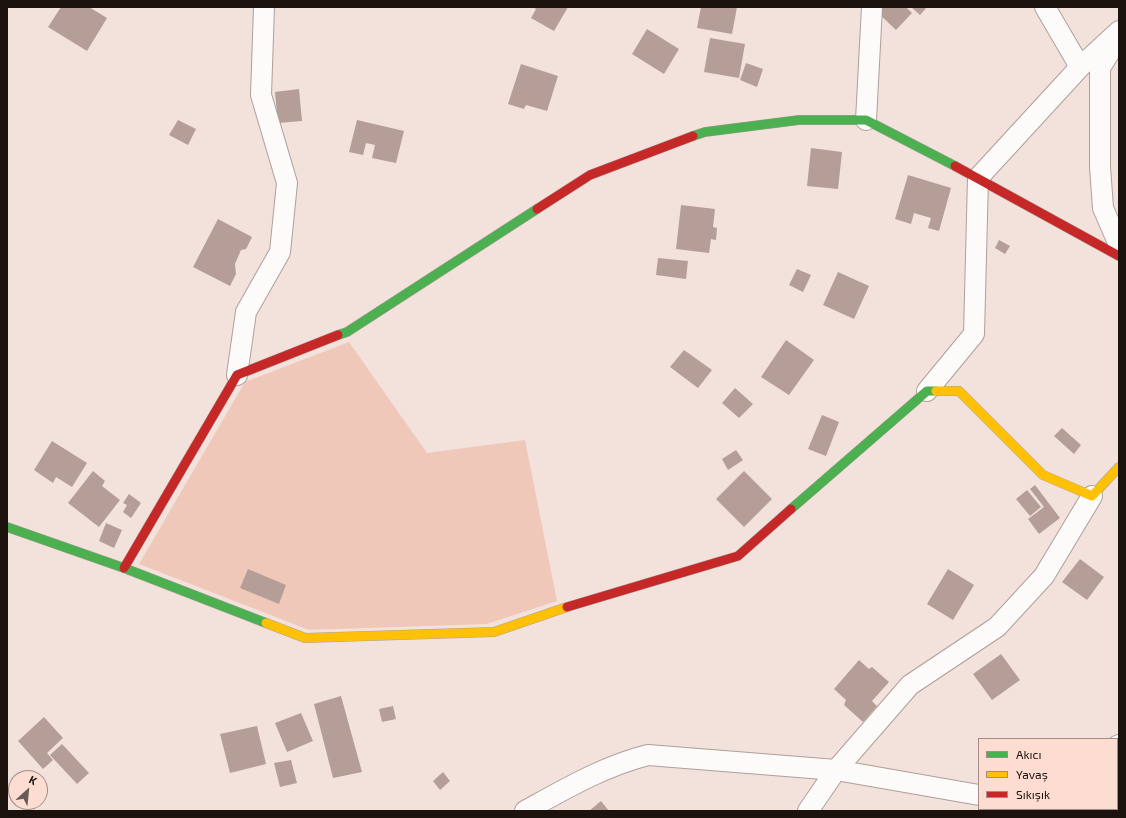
<!DOCTYPE html>
<html>
<head>
<meta charset="utf-8">
<style>
  body { margin:0 }
  #map { position:relative; width:1126px; height:818px; overflow:hidden; background:#f3e2dc; font-family:"Exo 2",sans-serif }
  canvas { display:block }
  .frame { position:absolute; inset:0; border:8px solid #1c120e; pointer-events:none }
  .legend { position:absolute; left:978px; top:738px; width:140px; height:72px; box-sizing:border-box; background:#fdddd2; border:1px solid #a38c84; margin:0; padding:5px 7px; list-style:none; font-size:12px; color:#1c120e }
  .legend li { display:flex; align-items:center; gap:8px; height:20px }
  .legend b { width:20px; border:1px solid #a38c84 }
  .north { position:absolute; left:8px; top:770px; width:40px; height:40px; box-sizing:border-box; background:#fdddd2; border:1px solid #a38c84; border-radius:50%; rotate:27deg; font-size:11px; font-weight:700; line-height:16px; text-align:center; color:#1c120e }
  .north::after { content:''; display:block; margin:auto; width:14px; height:18px; background:#675b56; clip-path:polygon(50% 0,100% 100%,50% 72%,0 100%) }
</style>
</head>
<body>
<div id="map">
<canvas width="1126" height="818"></canvas>
<div class="frame"></div>
<ul class="legend">
<li><b style="height:5px;background:#4caf50"></b>Akıcı</li>
<li><b style="height:5px;background:#ffc107"></b>Yavaş</li>
<li><b style="height:5px;background:#c62828"></b>Sıkışık</li>
</ul>
<div class="north">K</div>
</div>
<script>
const g = document.querySelector('canvas').getContext('2d');
g.lineJoin = 'round';
function fill(path, color) { g.fillStyle = color; g.fill(path, 'evenodd'); }
function strokePath(path, color, width, dash) { g.strokeStyle = color; g.lineWidth = width; g.lineCap = dash ? 'butt' : 'round'; g.setLineDash(dash || []); g.stroke(path); }
fill(new Path2D(`
  M349 342 427 453 525 440 557 601 487 624 309 630 139 564 245 382Z`), '#f0c8ba');
fill(new Path2D(`
  M61 7H89L107 18 87 51 48 27Z
  M532 7H568L554 31 531 18 536 9Z
  M701 7H737L732 34 697 28Z
  M878 7H906L912 13 896 30 875 10Z
  M911 7H927L920 15Z
  M647 29 679 49 664 74 632 54Z
  M710 38 745 44 739 78 704 72Z
  M746 63 763 69 757 87 740 80Z
  M521 64 558 76 547 111 526 105 524 109 508 104Z
  M299 89 302 121 278 123 275 92Z
  M178 120 196 129 188 145 169 135Z
  M357 120 404 131 396 163 372 158 375 145 366 143 363 155 349 152Z
  M811 148 842 152 838 189 807 186Z
  M908 175 951 188 939 231 928 228 931 218 914 213 911 224 895 219Z
  M681 205 715 209 713 227 717 228 716 240 711 239 709 253 676 249Z
  M218 219 252 237 246 249 241 250 235 264 236 274 230 286 193 267Z
  M999 240 1010 246 1005 254 995 248Z
  M658 258 688 261 686 279 656 275Z
  M797 269 811 275 803 292 789 285Z
  M838 272 869 286 854 319 823 305Z
  M786 340 814 360 789 395 761 377Z
  M684 350 712 370 698 388 670 367Z
  M735 388 753 404 739 418 722 403Z
  M822 415 839 422 826 456 808 449Z
  M1062 428 1081 445 1074 454 1054 436Z
  M52 441 87 463 72 487 56 477 53 483 34 470Z
  M736 450 743 460 728 470 722 459Z
  M93 471 105 481 102 486 120 500 99 527 68 503Z
  M744 471 772 499 744 527 716 499Z
  M1035 485 1060 518 1039 534 1028 519 1044 507 1030 489Z
  M1027 490 1041 507 1030 516 1016 499Z
  M129 494 141 503 131 518 123 512 127 505 123 503Z
  M106 523 122 530 114 548 99 541Z
  M1080 559 1104 577 1087 600 1062 582Z
  M248 569 286 585 279 604 240 588Z
  M948 569 974 585 953 620 927 604Z
  M1001 654 1020 680 992 700 973 674Z
  M859 660 869 669 872 667 889 682 872 701 877 706 863 722 844 705 846 700 834 689Z
  M341 696 362 772 333 778 314 704Z
  M393 706 396 719 382 722 379 709Z
  M301 713 313 741 287 752 275 723Z
  M44 717 63 738 47 753 53 760 43 769 18 741Z
  M257 726 266 764 230 773 220 734Z
  M62 744 89 773 77 784 50 755Z
  M291 760 297 783 280 787 274 763Z
  M443 772 450 781 440 790 433 781Z
  M601 801 609 811H589Z`), '#b49e97');
const street = new Path2D(`
  M1045 7 1080 67
  M1116 42 1100 68V167L1103 208 1119 245
  M866 120 872 7
  M237 375 246 312 280 252 287 183 261 95 264 7
  M927 391 974 334 978 178 1080 67 1119 31
  M1117 746 1119 745
  M1117 808H1119
  M525 811C565 789 604 766 648 755L836 770 979 795
  M808 811 836 770 910 685 997 627 1044 576 1092 496`);
const fast = new Path2D(`
  M693 136 705 132 799 120H866L955 166
  M338 335 347 332 537 209
  M791 509 927 391H936
  M7 527 124 568 266 623`);
const slow = new Path2D(`
  M936 391H959L1043 475 1092 496 1119 467
  M266 623 305 638 494 632 567 607`);
const jam = new Path2D(`
  M955 166 1119 256
  M537 209 590 175 693 136
  M124 568 237 375 338 335
  M567 607 738 556 791 509`);
strokePath(street, '#ad9f9b', 22);
strokePath(fast, '#ad9f9b', 10);
strokePath(slow, '#ad9f9b', 10);
strokePath(jam, '#ad9f9b', 10);
strokePath(street, '#fdfbfa', 20);
strokePath(fast, '#4caf50', 9);
strokePath(slow, '#ffc107', 9);
strokePath(jam, '#c62828', 9);
</script>
</body>
</html>
